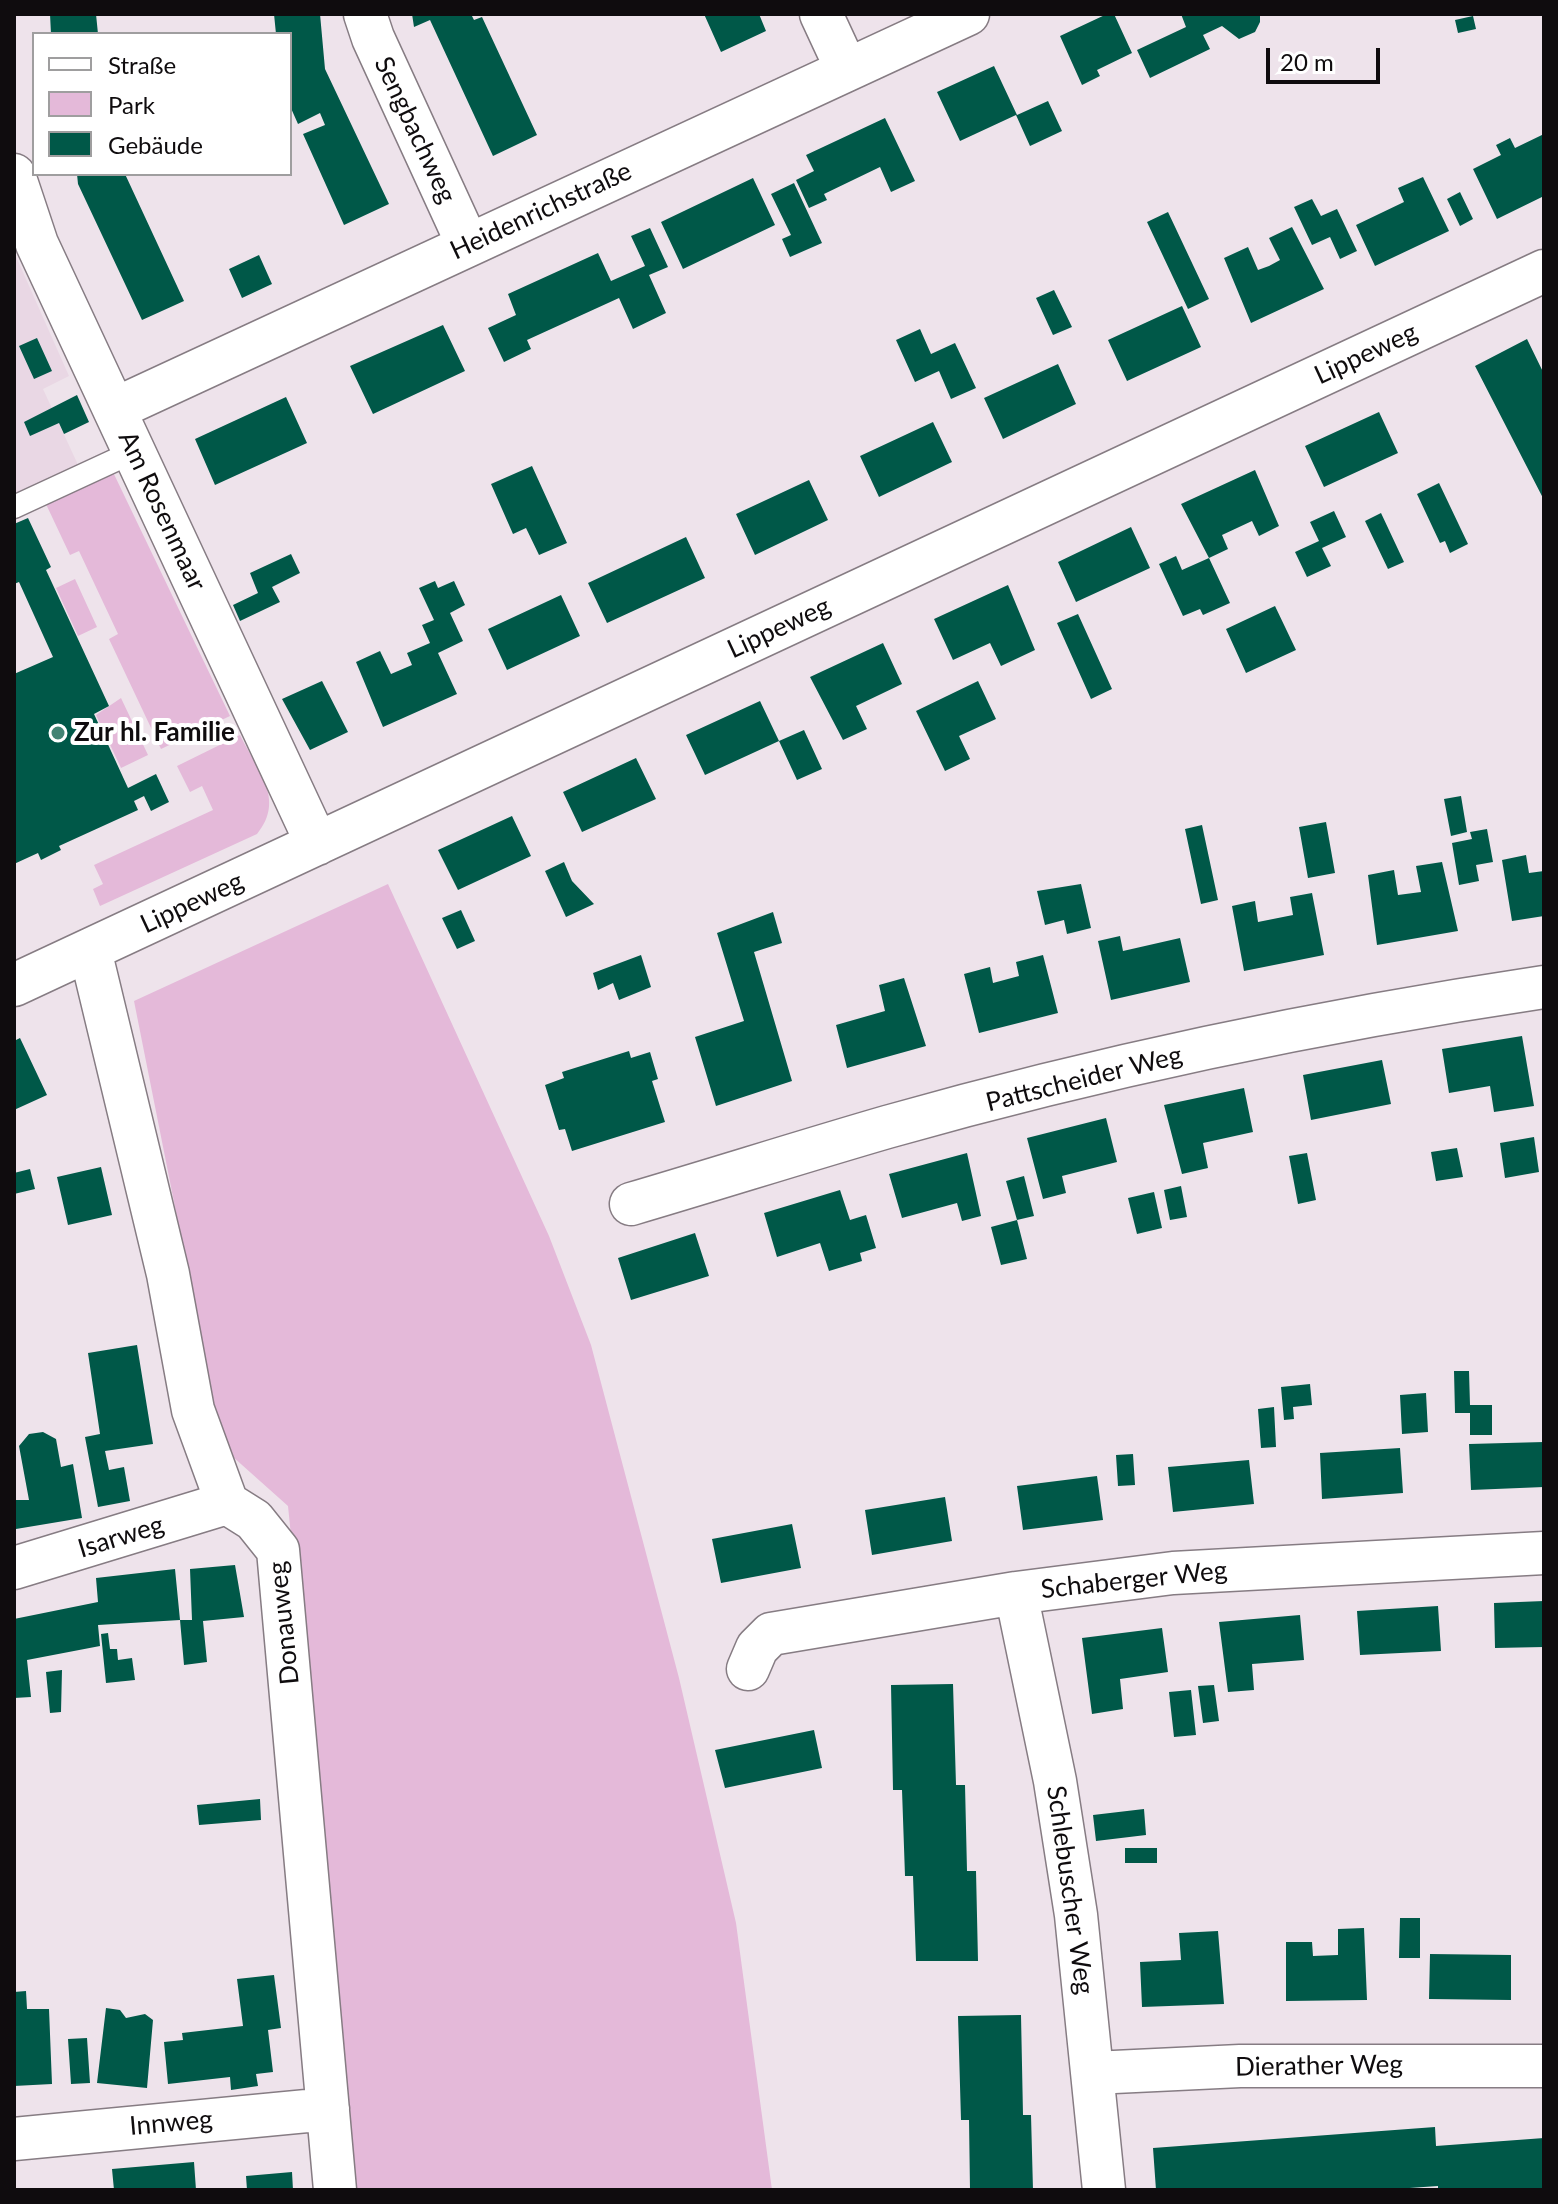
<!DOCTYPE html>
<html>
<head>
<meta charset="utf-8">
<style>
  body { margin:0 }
  #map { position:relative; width:1558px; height:2204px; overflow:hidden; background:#eee3eb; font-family:Lato,sans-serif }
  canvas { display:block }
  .frame { position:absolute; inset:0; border:16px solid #0f0c0e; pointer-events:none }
  .legend { position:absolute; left:32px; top:32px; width:260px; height:144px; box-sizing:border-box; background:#fff; border:2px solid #9f9e9f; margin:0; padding:10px 14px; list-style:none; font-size:24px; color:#0f0c0e }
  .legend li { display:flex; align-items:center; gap:16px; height:40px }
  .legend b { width:40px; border:2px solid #9f9e9f }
  .scale { position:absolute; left:1266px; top:48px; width:114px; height:36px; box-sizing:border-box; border:4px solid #0f0c0e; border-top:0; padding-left:10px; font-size:24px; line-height:28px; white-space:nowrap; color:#0f0c0e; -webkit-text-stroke:6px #fff; paint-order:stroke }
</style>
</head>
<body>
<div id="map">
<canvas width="1558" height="2204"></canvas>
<div class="frame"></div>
<ul class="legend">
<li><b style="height:10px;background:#fff"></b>Straße</li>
<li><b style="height:22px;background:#e4b9d9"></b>Park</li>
<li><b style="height:22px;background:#005848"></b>Gebäude</li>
</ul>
<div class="scale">20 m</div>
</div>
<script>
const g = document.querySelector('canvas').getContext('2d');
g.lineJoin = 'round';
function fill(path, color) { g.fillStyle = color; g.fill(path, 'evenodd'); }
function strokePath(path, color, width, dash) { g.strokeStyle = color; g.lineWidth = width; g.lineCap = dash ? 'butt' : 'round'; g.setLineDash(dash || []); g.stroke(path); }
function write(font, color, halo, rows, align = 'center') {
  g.font = font + ' Lato,sans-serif'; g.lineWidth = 8; g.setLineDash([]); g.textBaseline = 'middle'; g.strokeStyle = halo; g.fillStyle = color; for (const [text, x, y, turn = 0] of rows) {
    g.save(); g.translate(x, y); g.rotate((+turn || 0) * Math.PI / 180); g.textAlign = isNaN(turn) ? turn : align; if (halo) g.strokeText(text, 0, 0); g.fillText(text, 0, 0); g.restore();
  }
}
fill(new Path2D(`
  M14 252 69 376 43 389 79 467 14 497Z`), '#e9d7e4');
fill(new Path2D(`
  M112 470 230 716 161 749 109 639 118 634 79 551 70 555 45 502Z
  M75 579 97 627 78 636 56 588Z
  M121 698 148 755 121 768 96 715Z
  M240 735C257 770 286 799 257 834L100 906 93 889 103 884 94 865 213 810 202 786 190 792 177 766Z
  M388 884 549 1236 591 1345 679 1678 736 1923 772 2190H357L288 1506 223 1448 134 1001Z`), '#e4b9d9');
fill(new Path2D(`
  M50 14H96L98 34H51Z
  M274 14H320L325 69 389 204 344 225 303 134 325 125 320 113 298 124 290 106V34H276Z
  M412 14H471L474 20 482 17 537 135 493 156 430 20 414 27Z
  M704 14H759L766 31 721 52Z
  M1107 14H1114L1132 53 1097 70 1100 76 1082 85 1060 36Z
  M1181 14H1260V22L1255 32 1239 39 1222 26 1203 35 1210 49 1150 78 1137 50 1186 27Z
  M1473 16 1476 29 1458 33 1455 20Z
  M994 66 1017 115 1048 101 1062 131 1030 146 1016 115 960 141 937 92Z
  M885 118 915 181 891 192 880 167 824 194 827 200 809 208 796 180 814 171 806 155Z
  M1544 134V196L1497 219 1473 169 1501 155 1496 145 1510 138 1515 148Z
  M77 174H125L184 301 142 320 78 184Z
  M1423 177 1449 231 1375 266 1356 225 1404 202 1398 188Z
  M753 178 775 225 683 269 661 222Z
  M794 183 822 243 790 257 782 239 791 235 771 194Z
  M1460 192 1473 219 1460 226 1447 199Z
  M1312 199 1321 216 1337 209 1357 251 1340 259 1330 237 1312 245 1294 207Z
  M1168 212 1209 299 1188 309 1147 222Z
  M1292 227 1324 289 1251 323 1224 258 1248 247 1258 270 1269 266 1280 260 1269 238Z
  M650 228 668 267 649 275 666 313 633 329 619 298 527 340 531 349 504 362 488 328 516 315 508 294 598 253 611 281 645 266 631 236Z
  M259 255 272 284 242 298 229 269Z
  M1054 290 1072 327 1053 335 1036 298Z
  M1182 306 1201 347 1127 381 1108 340Z
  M443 325 465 371 373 414 350 366Z
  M920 329 931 354 955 343 976 388 951 399 939 371 915 382 896 340Z
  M37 338 52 371 34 379 19 346Z
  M1527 339 1544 374V500L1475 366Z
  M1058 364 1076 404 1003 439 984 398Z
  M77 395 89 422 64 434 59 423 30 436 24 422Z
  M286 397 307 443 215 485 195 439Z
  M1379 412 1398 453 1324 487 1305 446Z
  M933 422 952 462 879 497 860 456Z
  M532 466 567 543 539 555 526 528 513 534 491 484Z
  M1255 470 1279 526 1259 536 1252 521 1222 535 1228 549 1209 558 1181 504Z
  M809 480 828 520 755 555 736 514Z
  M1439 483 1468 544 1450 553 1445 541 1440 543 1417 494Z
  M1334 511 1346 537 1322 548 1331 566 1307 577 1295 552 1319 541 1310 522Z
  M1381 513 1404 562 1388 569 1365 521Z
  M28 518 51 567 46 570 109 706 94 714 128 788 156 774 169 802 151 811 144 796 134 801 138 810 59 846 61 850 41 860 38 853 14 864V674L53 657 19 582 14 584V524Z
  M1131 527 1150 568 1076 602 1058 562Z
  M686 537 705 578 607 623 588 583Z
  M291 554 300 573 272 587 280 602 240 621 233 605 258 593 250 573Z
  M1176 556 1182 570 1209 558 1230 603 1203 615 1200 609 1183 616 1159 564Z
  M435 581 438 588 454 581 465 605 450 613 463 641 438 653 457 694 383 727 356 662 380 651 391 674 412 665 407 653 430 643 422 625 434 620 419 588Z
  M1008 585 1035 650 1001 666 990 643 953 660 934 619Z
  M561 595 580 636 507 670 488 629Z
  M1275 606 1296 650 1246 673 1226 629Z
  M1078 614 1112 689 1091 699 1057 623Z
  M883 643 902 684 856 706 867 729 843 740 810 677Z
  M322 681 348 732 310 750 282 699Z
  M978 681 996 719 959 736 970 759 945 771 916 711Z
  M760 701 779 741 705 775 686 735Z
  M804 730 822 769 797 780 779 741Z
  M636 758 656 799 582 832 563 792Z
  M1461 796 1467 832 1451 836 1444 799Z
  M512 816 531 856 458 890 438 850Z
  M1326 822 1335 873 1308 878 1299 827Z
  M1202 825 1218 900 1201 904 1185 829Z
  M1487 829 1493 862 1476 865 1479 881 1459 885 1452 843 1472 839 1470 832Z
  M1526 855 1529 873 1544 871V916L1512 921 1502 860Z
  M564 862 572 881 594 904 566 917 545 871Z
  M1442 862 1458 931 1377 945 1368 875 1394 870 1398 895 1421 892 1416 866Z
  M1081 884 1091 928 1067 934 1064 920 1045 925 1037 891Z
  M1312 893 1324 955 1244 971 1232 906 1255 901 1258 922 1293 915 1290 897Z
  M461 910 475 941 457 949 442 918Z
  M773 912 782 943 754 952 792 1081 716 1106 695 1037 744 1021 717 933Z
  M1120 936 1123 951 1180 938 1190 982 1111 1000 1098 941Z
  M641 955 651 987 619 1000 613 983 598 990 593 973Z
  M1043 955 1058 1013 979 1033 964 974 990 967 993 983 1019 976 1016 962Z
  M904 978 926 1046 847 1068 836 1025 885 1011 879 985Z
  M1522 1036 1534 1106 1494 1112 1490 1086 1449 1093 1442 1049Z
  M20 1038 47 1095 14 1110V1041Z
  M629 1051 631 1058 650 1052 658 1079 652 1081 665 1122 572 1151 565 1129 559 1130 545 1085 564 1078 562 1072Z
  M1382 1060 1391 1104 1311 1120 1303 1075Z
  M1244 1088 1253 1132 1203 1143 1208 1168 1182 1174 1164 1105Z
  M1106 1118 1117 1162 1062 1176 1066 1193 1043 1199 1027 1138Z
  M1534 1137 1539 1172 1505 1178 1500 1143Z
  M1457 1148 1463 1177 1436 1181 1431 1152Z
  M967 1153 981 1216 962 1221 957 1203 902 1218 889 1174Z
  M1307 1153 1316 1200 1298 1204 1289 1156Z
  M101 1167 112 1215 68 1225 57 1177Z
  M30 1169 35 1189 14 1194V1173Z
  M1024 1176 1034 1216 1017 1220 1027 1259 1001 1265 991 1227 1017 1220 1006 1181Z
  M1181 1186 1187 1217 1170 1220 1164 1190Z
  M840 1190 850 1220 866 1215 876 1248 860 1253 862 1261 829 1271 820 1243 777 1257 764 1213Z
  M1154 1192 1162 1228 1137 1234 1128 1198Z
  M695 1233 709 1276 631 1300 618 1258Z
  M137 1345 153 1444 105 1451 109 1470 124 1467 130 1501 98 1507 85 1437 100 1434 88 1353Z
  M1454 1371H1469L1470 1405H1492V1435H1470V1413H1455Z
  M1310 1384 1312 1405 1293 1407 1294 1419 1284 1420 1281 1387Z
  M1426 1393 1428 1432 1402 1434 1400 1395Z
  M1274 1407 1276 1447 1261 1448 1258 1409Z
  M43 1432 56 1439 61 1467 73 1464 82 1518 16 1529 14 1500H29L19 1446 29 1434Z
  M1544 1442V1487L1471 1490 1469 1444Z
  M1400 1448 1403 1493 1322 1499 1320 1453Z
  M1133 1454 1135 1485 1118 1486 1116 1455Z
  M1249 1460 1254 1504 1173 1512 1168 1467Z
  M1097 1476 1103 1520 1023 1530 1017 1486Z
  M945 1497 952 1541 872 1555 865 1510Z
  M792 1524 801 1568 721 1583 712 1539Z
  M235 1565 244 1617 203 1621 207 1662 184 1665 180 1620 98 1625 100 1646 27 1660 31 1697 14 1698V1619L98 1602 96 1578 175 1569 180 1620H192L190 1569Z
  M1544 1601V1647L1495 1648 1494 1603Z
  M1438 1606 1441 1651 1360 1655 1357 1611Z
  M1300 1615 1304 1660 1252 1664 1254 1690 1228 1692 1219 1622Z
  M1162 1628 1168 1672 1120 1679 1123 1709 1092 1714 1082 1638Z
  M108 1633 110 1649H117L118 1660 132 1658 135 1680 106 1683 101 1634Z
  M62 1670 61 1712 50 1713 46 1672Z
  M953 1684 956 1785H965L967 1871H976L978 1961H916L913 1876H905L902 1790H893L891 1685Z
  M1214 1685 1219 1721 1203 1723 1198 1686Z
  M1191 1690 1196 1735 1174 1737 1169 1692Z
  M814 1730 822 1768 725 1788 715 1750Z
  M260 1799 261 1820 199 1825 197 1805Z
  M1144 1809 1146 1835 1096 1841 1093 1815Z
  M1125 1848H1157V1863H1125Z
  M1400 1918H1420V1958H1399Z
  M1364 1928 1367 2000 1286 2001V1942H1312L1313 1956 1338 1955V1929Z
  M1218 1931 1224 2004 1142 2007 1140 1962 1181 1960 1179 1933Z
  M1430 1954 1511 1955V2000L1429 1999Z
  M274 1975 281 2028 268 2030 273 2072 256 2074 258 2086 231 2090 230 2077 168 2084 164 2042 183 2040 182 2033 243 2026 237 1979Z
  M26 1991 27 2009H49L52 2084 14 2086V1992Z
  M106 2008 120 2010 126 2018 145 2014 153 2020 147 2088 97 2083Z
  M1021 2015 1023 2115H1031L1033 2190H970L969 2120H961L958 2016Z
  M87 2038 90 2083 71 2084 68 2039Z
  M1435 2127 1436 2146 1544 2138V2190H1438V2186L1381 2190H1156L1153 2148Z
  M194 2162 196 2190H114L112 2169Z
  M292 2172 293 2190H247L246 2176Z`), '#005848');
const lane = new Path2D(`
  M14 507 135 451`);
const street = new Path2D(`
  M365 14 373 38 468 245
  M821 14 847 70
  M14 175 37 244 317 844
  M115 409 968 14
  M90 950 168 1274 193 1410 227 1503 254 1520 278 1550 335 2190
  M14 985 1544 271
  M631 1204C716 1179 801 1152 887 1127 1102 1066 1323 1020 1544 987
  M14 1568 227 1503
  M1016 1593 1055 1781 1076 1915 1104 2190
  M748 1669 757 1648 771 1634 1016 1593 1173 1573 1544 1553
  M1093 2073 1240 2066H1544
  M14 2139 328 2109`);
strokePath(lane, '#867c83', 25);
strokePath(street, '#867c83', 45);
strokePath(lane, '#fff', 22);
strokePath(street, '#fff', 42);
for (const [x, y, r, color] of [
  [58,733,8,"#428373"]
]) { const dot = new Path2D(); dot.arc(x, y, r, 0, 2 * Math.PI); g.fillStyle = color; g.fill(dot); strokePath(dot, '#fff', 3); }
write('26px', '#0f0c0e', '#fff', [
  ["Sengbachweg",415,130,65],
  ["Heidenrichstraße",541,211,-25],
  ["Lippeweg",1366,354,-25],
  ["Am Rosenmaar",162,511,65],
  ["Lippeweg",779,628,-25],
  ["Lippeweg",192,903,-25],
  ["Pattscheider Weg",1084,1079,-14],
  ["Isarweg",121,1537,-17],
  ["Schaberger Weg",1134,1580,-6],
  ["Donauweg",284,1623,-96],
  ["Schlebuscher Weg",1070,1890,82],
  ["Dierather Weg",1319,2066,-1],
  ["Innweg",171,2123,-5]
]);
write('bold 26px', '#0f0c0e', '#fff', [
  ["Zur hl. Familie",74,733]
], 'left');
</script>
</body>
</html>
